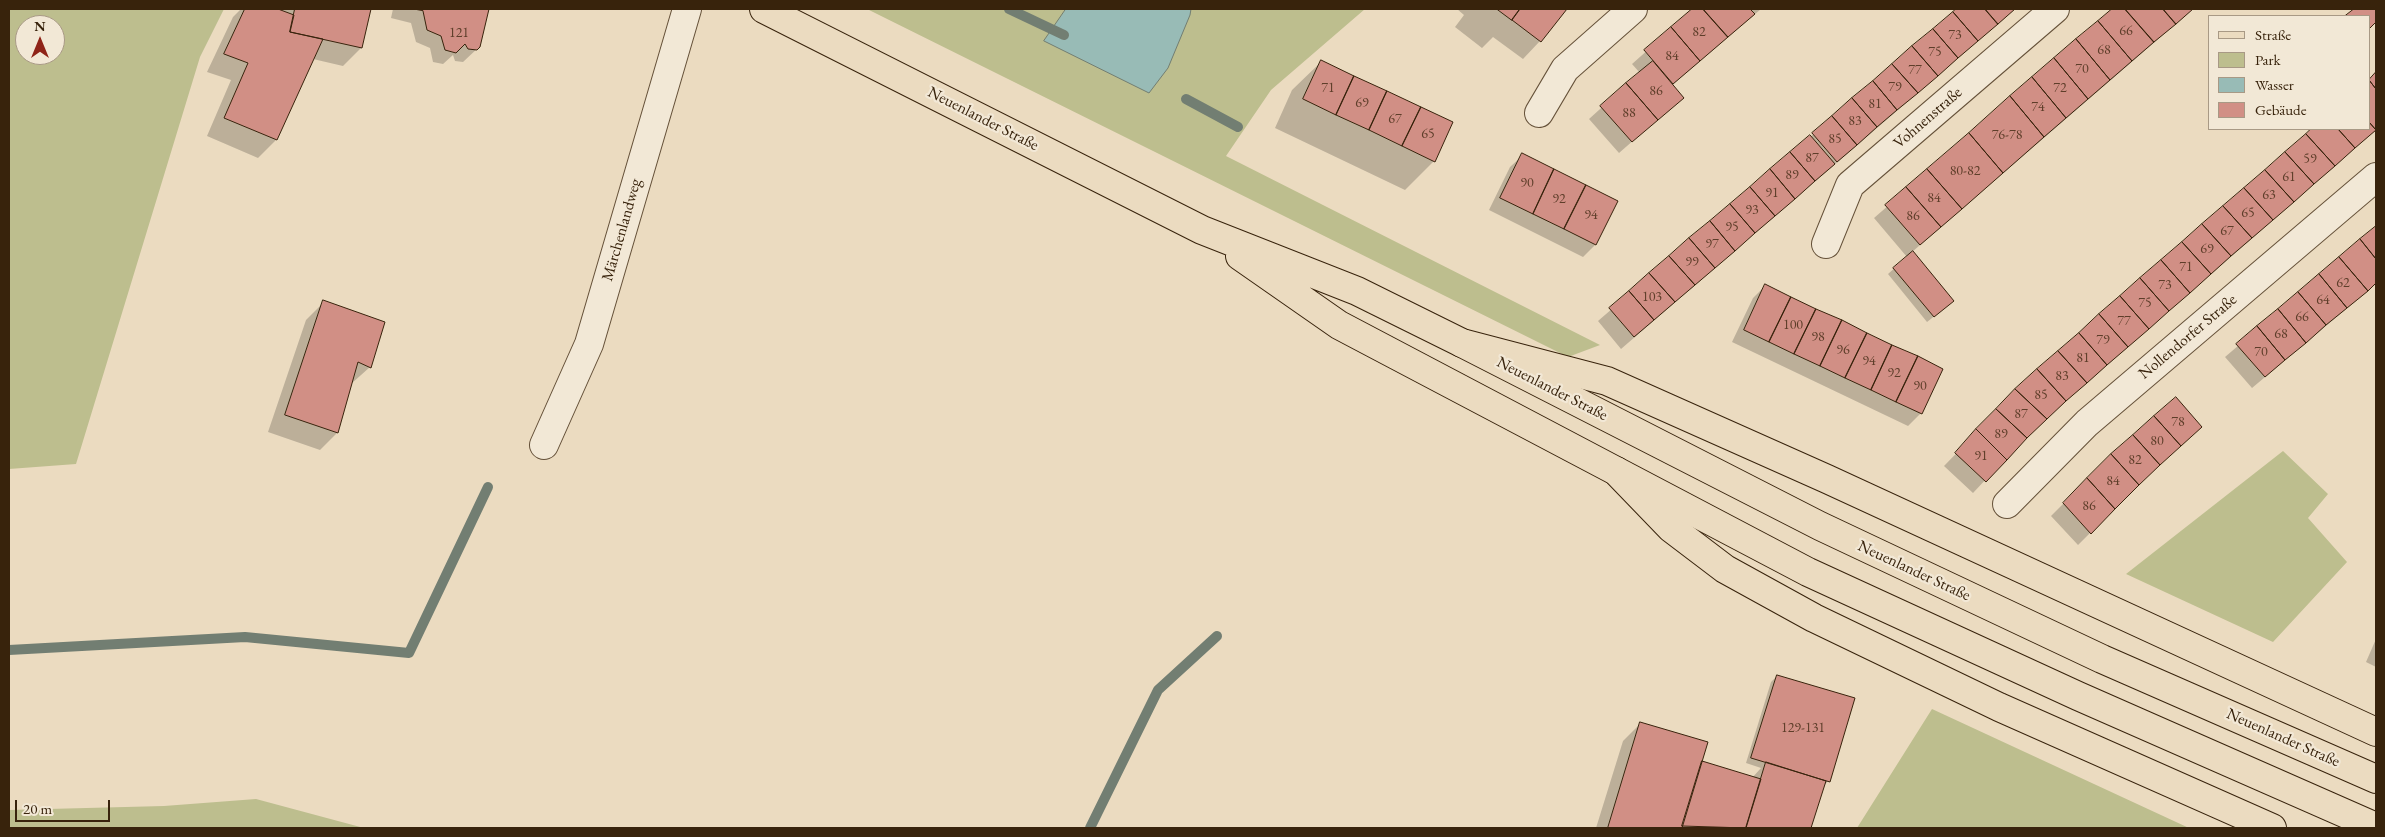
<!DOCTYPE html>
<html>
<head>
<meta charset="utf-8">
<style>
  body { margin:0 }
  #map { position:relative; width:2385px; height:837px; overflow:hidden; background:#ebdbc0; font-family:"EB Garamond",serif }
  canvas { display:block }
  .frame { position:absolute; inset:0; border:10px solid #38230c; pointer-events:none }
  .legend { position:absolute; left:2208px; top:15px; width:162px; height:115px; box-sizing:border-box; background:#f2e8d6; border:1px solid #a89985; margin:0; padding:6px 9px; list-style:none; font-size:15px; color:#38230c }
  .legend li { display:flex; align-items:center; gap:10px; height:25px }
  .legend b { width:25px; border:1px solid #a89985 }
  .north { position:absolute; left:15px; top:15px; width:50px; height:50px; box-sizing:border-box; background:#f2e8d6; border:1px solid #a89985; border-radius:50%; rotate:0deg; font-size:14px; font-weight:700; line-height:20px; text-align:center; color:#38230c }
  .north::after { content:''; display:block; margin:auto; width:18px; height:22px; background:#8f2418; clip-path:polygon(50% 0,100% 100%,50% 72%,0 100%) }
  .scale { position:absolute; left:15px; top:800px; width:95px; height:22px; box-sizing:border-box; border:2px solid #38230c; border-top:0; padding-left:6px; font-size:15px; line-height:18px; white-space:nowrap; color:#38230c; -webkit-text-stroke:4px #f2e8d6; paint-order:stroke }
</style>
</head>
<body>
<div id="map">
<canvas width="2385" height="837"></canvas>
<div class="frame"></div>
<ul class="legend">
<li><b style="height:6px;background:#ebdbc0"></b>Straße</li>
<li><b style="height:14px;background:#bdbe8e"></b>Park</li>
<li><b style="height:14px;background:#98bbb6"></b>Wasser</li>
<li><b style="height:14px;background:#d18f85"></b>Gebäude</li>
</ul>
<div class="north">N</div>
<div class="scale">20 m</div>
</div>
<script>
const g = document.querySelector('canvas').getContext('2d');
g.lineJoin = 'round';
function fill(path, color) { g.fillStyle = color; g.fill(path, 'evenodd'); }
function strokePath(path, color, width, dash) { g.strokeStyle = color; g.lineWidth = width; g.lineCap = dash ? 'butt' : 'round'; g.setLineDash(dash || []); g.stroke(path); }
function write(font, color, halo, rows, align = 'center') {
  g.font = font + ' "EB Garamond",serif'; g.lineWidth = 4.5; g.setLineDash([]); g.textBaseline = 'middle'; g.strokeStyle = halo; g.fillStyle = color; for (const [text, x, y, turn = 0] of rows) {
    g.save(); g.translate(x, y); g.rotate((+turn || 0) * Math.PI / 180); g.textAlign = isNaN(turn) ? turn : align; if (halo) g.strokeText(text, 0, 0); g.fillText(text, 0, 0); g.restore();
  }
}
fill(new Path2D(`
  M9 9H224L200 57 76 464 9 469ZM25 25H55V55H25Z
  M867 9H1365L1271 90 1226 156 1600 345 1568 357Z
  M2283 451 2328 494 2308 518 2347 562 2273 642 2126 574Z
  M1932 709 2189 828H1857Z
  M256 799 364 828H9V810L164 806Z`), '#bdbe8e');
const water = new Path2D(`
  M1066 9H1191L1190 15 1168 68 1149 93 1044 41Z`);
fill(water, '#98bbb6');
strokePath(water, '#727e72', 1);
fill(new Path2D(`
  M241 9H275L281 11 282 9H370L361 48 343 66 313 59 276 140 258 158 207 136 231 80 207 72 233 17Z
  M393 9H487L479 47 463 62 455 61 453 55 443 64 433 62 430 48 416 42 411 23 391 18Z
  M1457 9H1565L1540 41 1523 59 1493 37 1482 48 1455 27 1464 15Z
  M1694 9H1761L1672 85 1682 98 1619 153 1589 119 1640 73 1632 64Z
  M1958 9H2015L1621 349 1598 321Z
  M2114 9H2193L1912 252 1946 307 1927 322 1888 274 1907 257 1874 218Z
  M2356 9H2376V22L2369 28V16H2347Z
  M1321 62 1434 161 1405 190 1275 128 1292 90Z
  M2376 74V130L2073 395 2019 444 1973 493 1944 466 2038 369 2313 129H2369V80Z
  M1523 155 1595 245 1583 257 1489 210 1510 167Z
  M2376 228V284L2252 388 2225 357Z
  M1765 286 1921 413 1908 426 1732 342 1753 298Z
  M324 302 370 367 351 384 337 433 320 450 268 432 306 320Z
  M2112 455 2090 533 2078 545 2051 516Z
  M2376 639V667L2366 662Z
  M1777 676 1828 781 1823 787 1810 828H1596L1623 741 1641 723 1699 766 1752 778 1761 768 1746 763 1771 682Z`), '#0003');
strokePath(new Path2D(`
  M1009 9 1064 35
  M1186 99 1238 127
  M9 650 245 637 409 653 488 487
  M1090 828 1158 690 1217 636`), '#727e72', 10);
const building = new Path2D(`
  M245 9H278L294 15 290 32 323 39 277 140 224 118 248 63 224 54Z
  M295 9H371L362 48 290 32Z
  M414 9H489L480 47 477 50 468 49 465 44 456 53 445 50 441 36 427 30 423 11Z
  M1497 9H1520L1512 20Z
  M1520 9H1567L1541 42 1512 20Z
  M1692 9H1703L1728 37 1700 61 1671 27Z
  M1703 9H1750L1755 14 1728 37Z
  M1956 9H1985L1998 24 1978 41 1953 12Z
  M1985 9H2015L1998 24Z
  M2112 9H2125L2154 42 2132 61 2098 21Z
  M2125 9H2163L2176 24 2154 42Z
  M2163 9H2193L2176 24Z
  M2354 9H2376V22L2369 29V16H2345Z
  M1953 12 1978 41 1958 58 1933 29Z
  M2098 21 2132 61 2110 80 2076 39Z
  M1671 27 1700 61 1673 84 1644 50Z
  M1933 29 1958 58 1938 76 1912 46Z
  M2076 39 2110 80 2088 99 2054 58Z
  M1912 46 1938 76 1918 93 1892 64Z
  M2054 58 2088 99 2066 118 2032 77Z
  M1321 60 1354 76 1336 115 1303 99Z
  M1653 61 1684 98 1658 120 1626 83Z
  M1892 64 1918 93 1897 110 1873 81Z
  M2376 72V89L2369 80Z
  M1354 76 1387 91 1369 130 1336 115Z
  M2032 77 2066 118 2044 137 2010 96Z
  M2369 80 2376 89V130L2369 122Z
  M1873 81 1897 110 1877 127 1852 98Z
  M1626 83 1658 120 1632 142 1600 106Z
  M1387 91 1421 107 1402 146 1369 130Z
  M2010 96 2044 137 2003 173 1969 133Z
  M1852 98 1877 127 1857 145 1832 116Z
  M1421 107 1453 122 1435 162 1402 146Z
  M1832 116 1857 145 1837 162 1812 133Z
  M2369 122 2376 130 2355 148 2338 129H2369Z
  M2311 129H2338L2355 148 2335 166 2306 134Z
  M1969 133 2003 173 1962 209 1927 169Z
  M2306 134 2335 166 2314 184 2285 152Z
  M1810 135 1835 164 1815 181 1790 152Z
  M1790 152 1815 181 1795 199 1770 169Z
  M2285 152 2314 184 2294 202 2265 170Z
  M1522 153 1554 169 1533 214 1500 198Z
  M1554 169 1586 185 1564 229 1533 214Z
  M1770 169 1795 199 1775 216 1750 187Z
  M1927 169 1962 209 1941 227 1906 187Z
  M2265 170 2294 202 2273 220 2244 188Z
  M1586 185 1618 201 1596 245 1564 229Z
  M1750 187 1775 216 1755 233 1730 204Z
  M1906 187 1941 227 1920 245 1885 205Z
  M2244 188 2273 220 2252 238 2223 206Z
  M1730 204 1755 233 1735 251 1710 221Z
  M2223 206 2252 238 2231 256 2202 224Z
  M1710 221 1735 251 1715 268 1689 238Z
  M2202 224 2231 256 2211 274 2182 242Z
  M2376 226V259L2360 239Z
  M1689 238 1715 268 1695 285 1669 256Z
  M2360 239 2376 259V283L2368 291 2339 257Z
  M2182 242 2211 274 2190 293 2161 260Z
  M1913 251 1954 301 1934 317 1893 268Z
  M1669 256 1695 285 1675 302 1649 273Z
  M2339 257 2368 291 2347 308 2319 274Z
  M2161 260 2190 293 2169 311 2140 278Z
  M1649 273 1675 302 1654 320 1629 291Z
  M2319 274 2347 308 2326 325 2298 292Z
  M2140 278 2169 311 2149 329 2120 296Z
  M1765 284 1791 297 1769 342 1744 330Z
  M1629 291 1654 320 1634 337 1609 308Z
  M2298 292 2326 325 2306 343 2278 309Z
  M2120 296 2149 329 2128 347 2099 314Z
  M1791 297 1816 309 1794 354 1769 342Z
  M323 300 385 322 371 368 358 362 338 433 285 415Z
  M1816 309 1842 320 1820 366 1794 354Z
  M2278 309 2306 343 2285 360 2257 326Z
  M2099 314 2128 347 2107 365 2079 333Z
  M1842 320 1867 333 1845 378 1820 366Z
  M2257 326 2285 360 2265 377 2236 344Z
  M1867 333 1892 345 1871 390 1845 378Z
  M2079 333 2107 365 2087 383 2058 351Z
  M1892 345 1918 356 1896 402 1871 390Z
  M2058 351 2087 383 2066 401 2037 369Z
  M1918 356 1943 369 1922 414 1896 402Z
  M2037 369 2066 401 2047 419 2015 389Z
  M2015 389 2047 419 2027 438 1996 409Z
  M2176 397 2202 427 2181 446 2154 416Z
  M1996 409 2027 438 2007 460 1976 429Z
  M2154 416 2181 446 2160 465 2133 435Z
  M1976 429 2007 460 1986 482 1955 453Z
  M2133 435 2160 465 2139 485 2111 454Z
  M2111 454 2139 485 2115 509 2087 478Z
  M2087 478 2115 509 2091 534 2063 503Z
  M1777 675 1855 698 1830 782 1751 758Z
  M1640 722 1708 742 1682 828H1608Z
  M1702 761 1761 779 1746 828 1682 826Z
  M1766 762 1826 781 1811 828H1746Z`);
fill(building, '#d18f85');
strokePath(building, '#38230c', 1);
const minor = new Path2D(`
  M1539 113 1565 69 1633 9
  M1826 244 1850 185 2055 9
  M544 445 589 344 687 9
  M2007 504 2087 423 2376 177`);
const primary = new Path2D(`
  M764 9 1202 230 1357 291 1462 343 1607 381 1827 479 2376 732
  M1240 256 1339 325 1616 471 1671 528 1725 569 1814 618 1999 707 2272 828`);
const trunk = new Path2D(`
  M1462 343 1820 526 2102 659 2376 779
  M1616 471 1808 572 2078 696 2376 827`);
strokePath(minor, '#655139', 30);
strokePath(primary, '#38230c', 30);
strokePath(trunk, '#38230c', 30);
strokePath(minor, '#f2e8d6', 28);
strokePath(primary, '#ebdbc0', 28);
strokePath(trunk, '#ebdbc0', 28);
write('14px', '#5e3e2a', null, [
  ["66",2126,31],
  ["82",1699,32],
  ["121",459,33],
  ["73",1955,35],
  ["68",2104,50],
  ["75",1935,52],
  ["84",1672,56],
  ["70",2082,69],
  ["77",1915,70],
  ["79",1895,87],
  ["71",1328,88],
  ["72",2060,88],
  ["86",1656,91],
  ["69",1362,103],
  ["81",1875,104],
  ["74",2038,107],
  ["88",1629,113],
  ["67",1395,119],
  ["83",1855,121],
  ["65",1428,134],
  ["76-78",2007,135],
  ["85",1835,139],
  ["87",1812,158],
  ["59",2310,159],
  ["80-82",1965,171],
  ["89",1792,175],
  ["61",2289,177],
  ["90",1527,183],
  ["91",1772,193],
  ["63",2269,195],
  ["84",1934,198],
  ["92",1559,199],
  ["93",1752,210],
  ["65",2248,213],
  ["94",1591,215],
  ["86",1913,216],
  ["95",1732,227],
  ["67",2227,231],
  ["97",1712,244],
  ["69",2207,249],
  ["99",1692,262],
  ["71",2186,267],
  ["62",2343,283],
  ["73",2165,285],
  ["103",1652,297],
  ["64",2323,300],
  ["75",2145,303],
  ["66",2302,317],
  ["77",2124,321],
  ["100",1793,325],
  ["68",2281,334],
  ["98",1818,337],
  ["79",2103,340],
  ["96",1843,350],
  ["70",2261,352],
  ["81",2083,358],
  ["94",1869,361],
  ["92",1894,373],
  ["83",2062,376],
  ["90",1920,386],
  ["85",2041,395],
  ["87",2021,414],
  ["78",2178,422],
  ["89",2001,434],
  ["80",2157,441],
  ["91",1981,456],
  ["82",2135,460],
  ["84",2113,481],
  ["86",2089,506],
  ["129-131",1803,728]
]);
write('16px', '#38230c', '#f2e8d6', [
  ["Vohnenstraße",1928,118,-41],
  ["Neuenlander Straße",983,119,27],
  ["Märchenlandweg",622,230,-74],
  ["Nollendorfer Straße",2188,337,-40],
  ["Neuenlander Straße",1552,389,27],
  ["Neuenlander Straße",1914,571,25],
  ["Neuenlander Straße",2283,738,24]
]);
</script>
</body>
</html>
